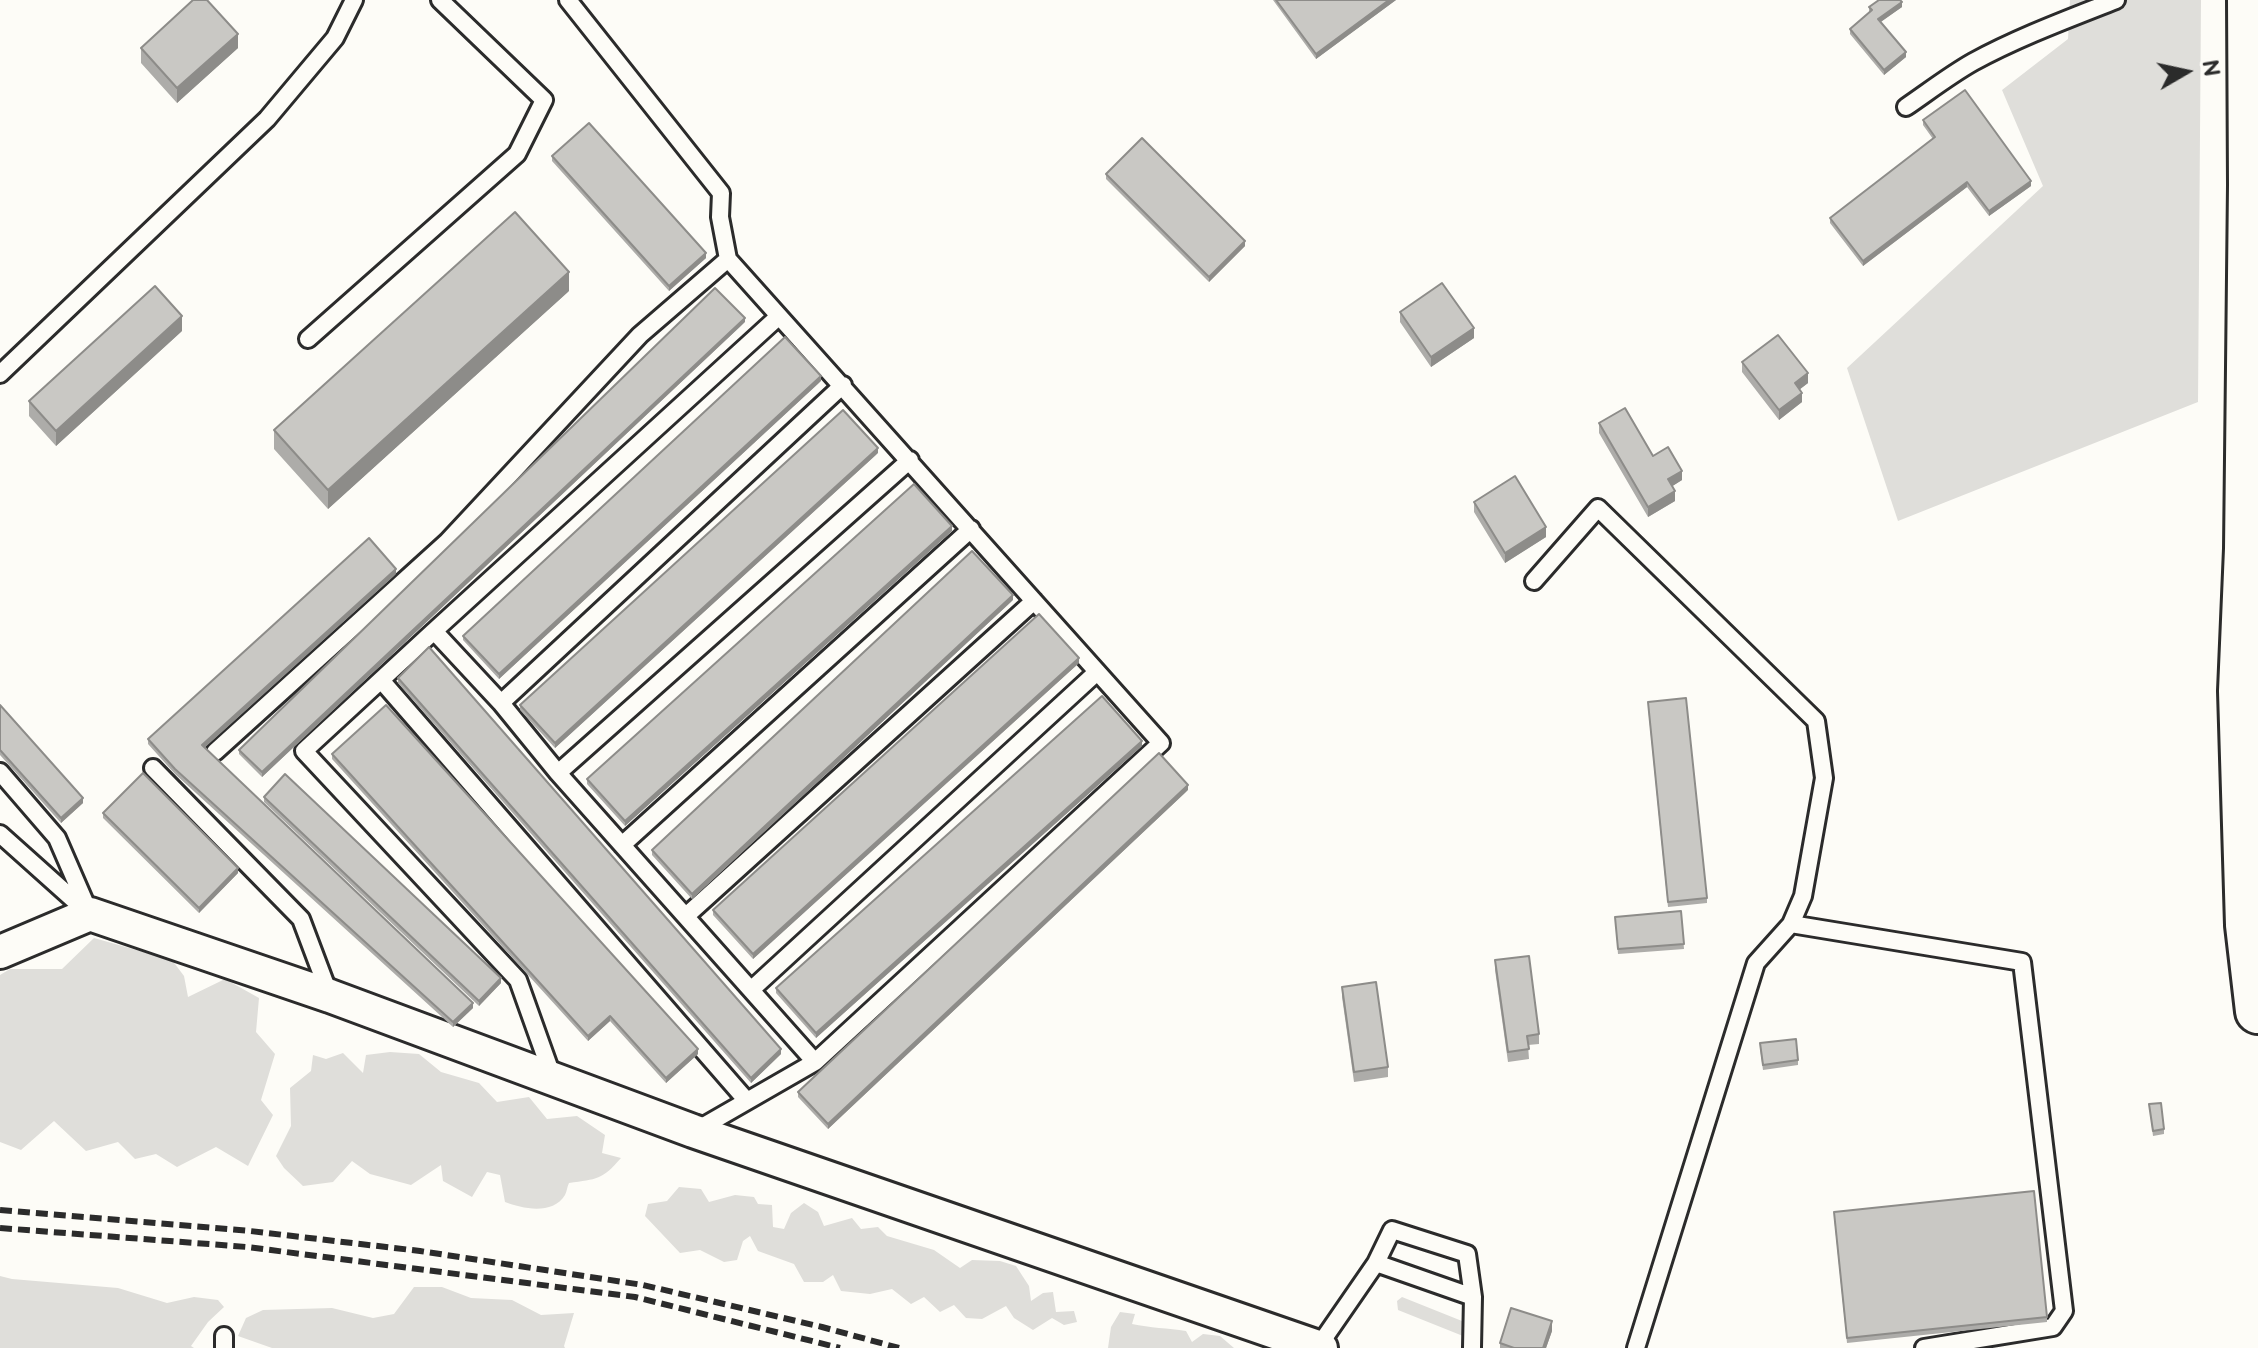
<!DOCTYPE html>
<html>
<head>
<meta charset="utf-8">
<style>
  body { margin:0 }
  #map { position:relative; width:2258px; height:1348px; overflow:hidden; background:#fdfcf7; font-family:"Balsamiq Sans",sans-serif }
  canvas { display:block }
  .north { position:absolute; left:2146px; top:32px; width:80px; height:80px; -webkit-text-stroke:6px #fdfcf7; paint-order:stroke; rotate:81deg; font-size:22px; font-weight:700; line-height:32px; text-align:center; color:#2b2b2b }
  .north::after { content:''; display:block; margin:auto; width:28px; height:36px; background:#2b2b2b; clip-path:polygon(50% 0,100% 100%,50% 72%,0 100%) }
</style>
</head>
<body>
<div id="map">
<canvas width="2258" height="1348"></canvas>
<div class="north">N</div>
</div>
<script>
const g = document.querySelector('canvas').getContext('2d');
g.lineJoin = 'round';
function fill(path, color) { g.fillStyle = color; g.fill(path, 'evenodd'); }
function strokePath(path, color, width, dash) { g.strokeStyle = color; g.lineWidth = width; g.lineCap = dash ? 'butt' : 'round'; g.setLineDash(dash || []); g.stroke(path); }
fill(new Path2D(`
  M2070 0H2201L2198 402 1898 521 1847 368 2043 186 2002 90 2068 39Z
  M94 938 172 960 184 976 188 997 225 979 259 998 256 1032 275 1054 261 1100 273 1115 248 1166 216 1147 177 1167 156 1154 135 1159 118 1142 86 1151 54 1121 21 1150 0 1142V975L10 969H62Z
  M390 1052 419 1054 441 1072 479 1083 497 1102 529 1097 547 1119 577 1116 605 1135 602 1153 621 1158C602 1180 597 1179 569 1183 567 1187 567 1191 565 1195 553 1215 523 1209 505 1202L500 1175 487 1172 472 1197 443 1181 441 1165 411 1185 370 1174 352 1161 333 1182 303 1186 284 1168 276 1156 291 1126 290 1088 311 1071 313 1055 326 1059 343 1053 363 1073 366 1055Z
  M679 1187 701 1189 709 1202 735 1195 754 1197 758 1204 772 1205 773 1227 784 1229 791 1213 804 1203 818 1212 824 1226 852 1218 861 1229 878 1227 887 1236 934 1250 960 1268 972 1260 1000 1261 1016 1266 1029 1286 1031 1301 1043 1293 1053 1292 1056 1312 1074 1311 1077 1322 1064 1325 1052 1318 1033 1330 1014 1318 1006 1306 982 1319 966 1318 954 1305 940 1312 924 1297 911 1304 892 1289 870 1294 841 1291 833 1275 823 1282H804L794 1264 758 1251 750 1236 743 1241 737 1260 724 1262 700 1250 680 1253 645 1216 648 1204 667 1201Z
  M0 1276 12 1279 118 1288 167 1303 194 1297 218 1300 224 1307 208 1322 191 1346 194 1348H0Z
  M414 1287H442L471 1298 512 1300 541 1315 574 1313 564 1346 565 1348H272L238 1336 246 1318 263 1310 332 1308 373 1318 394 1314Z
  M1402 1297 1467 1323V1334L1463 1336 1398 1310 1397 1301Z
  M1120 1312 1135 1314 1132 1324C1150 1328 1168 1328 1186 1331L1192 1342 1203 1334 1220 1336 1234 1348H1108L1111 1327Z`), '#dfdeda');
const service = new Path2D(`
  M568 0 721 193 720 217 728 259 1161 743 815 1062 695 1131
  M1906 107C1928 92 1950 75 1973 62 2019 37 2068 19 2116 0
  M778 317 434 631 501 703 558 773 815 1062
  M308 339 517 154 544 100 440 0
  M0 374 267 119 335 38 354 0
  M1534 581 1598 508 1816 721 1824 778 1803 896 1791 924
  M434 631 304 751 518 980 553 1078
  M381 680 747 1101
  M501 703 843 385
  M215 752 447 542 640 335 728 259
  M153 768 301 919 330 996
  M0 772 57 838 90 914
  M558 773 910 460
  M0 834 85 910
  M622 845 971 529
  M686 916 1034 601
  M752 989 1097 672
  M1376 1263 1392 1230 1467 1254 1473 1297
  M1318 1347 1376 1263 1473 1297 1472 1348
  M224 1348V1336
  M1636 1348 1756 963 1791 924 2022 962 2064 1311 2053 1327 1924 1348`);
const minor = new Path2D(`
  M0 952 90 914 330 996 693 1131 1321 1348`);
const secondary = new Path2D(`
  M2250 0 2251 185 2247 549 2241 691 2248 925 2258 1011`);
strokePath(service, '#2b2b2b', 22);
strokePath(minor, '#2b2b2b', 38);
strokePath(secondary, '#2b2b2b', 50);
strokePath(service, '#fdfcf7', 16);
strokePath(minor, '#fdfcf7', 32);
strokePath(secondary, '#fdfcf7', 44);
strokePath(new Path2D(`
  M0 1210 250 1231 420 1251 643 1285 822 1327 899 1348
  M0 1228 247 1247 635 1297 840 1348`), '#2b2b2b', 6, [12, 6]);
fill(new Path2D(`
  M1273 0H1396L1316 59Z
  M1869 7H1902L1880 22 1906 57 1884 75 1850 34V29L1869 12Z
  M141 48H238L177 103 141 63Z
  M1923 120 2031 186 1989 216 1967 187 1863 266 1830 223V218L1933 139 1923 125Z
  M552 156 706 258 669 291 552 161Z
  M1106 174 1245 246 1209 282 1106 179Z
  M569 291 328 509 274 449V430Z
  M1400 312 1474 338 1431 367 1400 322Z
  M745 322 262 777 239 754V750Z
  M182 331 56 446 29 416V401Z
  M1742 362 1808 383 1800 389 1802 402 1779 420 1742 372Z
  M821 381 499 679 463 640V636Z
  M1599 423 1653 456 1682 480 1672 486 1675 501 1648 517 1599 433Z
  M878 453 555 748 520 710V705Z
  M1474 502 1546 537 1505 563 1474 512Z
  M952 531 625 826 587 784V779Z
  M396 574 205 747 473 1008 453 1027 175 774 148 744V739Z
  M1013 600 692 899 652 855V850Z
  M1079 663 753 959 713 915V910Z
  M398 678 781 1054 751 1083 398 683Z
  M0 705 83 803 61 823 0 755Z
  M1648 707 1707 898V903L1668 907Z
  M1142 746 816 1038 776 993V988Z
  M332 754 698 1054 666 1083 610 1021 588 1041 332 759Z
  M1188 790 828 1129 798 1097V1092Z
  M264 797 501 983 479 1006 264 802Z
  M103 813 238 873 199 913 103 818Z
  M1681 911 1684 949 1618 954 1615 917Z
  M1495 960 1539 1034V1044L1528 1045 1529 1059 1508 1062 1495 970Z
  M1342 987 1388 1067V1077L1354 1082 1342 997Z
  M1760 1048 1798 1060V1065L1763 1070Z
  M2149 1104 2164 1129V1134L2153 1136Z
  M1834 1217 2047 1317V1322L1847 1343Z
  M1552 1331 1546 1348H1500V1343Z`), '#adaca9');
fill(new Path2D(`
  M1389 0H1396L1316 59V54Z
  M1902 2V7L1878 24V19Z
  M238 34V48L177 103V88Z
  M1906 52V57L1884 75V70Z
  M2031 181V186L1989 216V211Z
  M1967 182V187L1863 266V261Z
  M1245 241V246L1209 282V277Z
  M706 253V258L669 291V286Z
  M569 272V291L328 509V490Z
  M182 316V331L56 446V431Z
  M745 318V322L262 777V772Z
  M1474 328V338L1431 367V357Z
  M1808 373V383L1795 393V383Z
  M821 376V381L499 679V674Z
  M1802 393V402L1779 420V410Z
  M878 448V453L555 748V743Z
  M1682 471V480L1668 489V479Z
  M1675 491V501L1648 517V507Z
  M952 526V531L625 826V821Z
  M1546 527V537L1505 563V553Z
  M396 569V574L202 750V745Z
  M1013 595V600L692 899V894Z
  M1079 658V663L753 959V954Z
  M1142 741V746L816 1038V1033Z
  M1188 785V790L828 1129V1124Z
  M83 798V803L61 823V818Z
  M238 868V873L199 913V908Z
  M501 978V983L479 1006V1001Z
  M473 1003V1008L453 1027V1022Z
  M610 1016V1021L588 1041V1036Z
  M698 1049V1054L666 1083V1078Z
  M781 1049V1054L751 1083V1078Z
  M1552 1321V1331L1546 1348H1543Z`), '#8d8c89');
const building = new Path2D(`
  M193 0H207L238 34 177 88 141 48Z
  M1276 0H1389L1316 54Z
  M1879 0H1900L1902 2 1878 19 1906 52 1884 70 1850 29 1872 10 1869 7Z
  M1965 90 2031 181 1989 211 1967 182 1863 261 1830 218 1935 137 1923 120Z
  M589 123 706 253 669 286 552 156Z
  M1142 138 1245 241 1209 277 1106 174Z
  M515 212 569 272 328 490 274 430Z
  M1442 283 1474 328 1431 357 1400 312Z
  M155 286 182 316 56 431 29 401Z
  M715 288 745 318 262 772 239 750Z
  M1778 335 1808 373 1795 383 1802 393 1779 410 1742 362Z
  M785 337 821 376 499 674 463 636Z
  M1625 408 1653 456 1668 447 1682 471 1668 479 1675 491 1648 507 1599 423Z
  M843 410 878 448 555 743 520 705Z
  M1515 476 1546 527 1505 553 1474 502Z
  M914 484 952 526 625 821 587 779Z
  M369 538 396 569 202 745 473 1003 453 1022 175 769 148 739Z
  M972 551 1013 595 692 894 652 850Z
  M1039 614 1079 658 753 954 713 910Z
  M429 647 781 1049 751 1078 398 678Z
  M1102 696 1142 741 816 1033 776 988Z
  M1686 698 1707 898 1668 902 1648 702Z
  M0 705 83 798 61 818 0 750Z
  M386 705 698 1049 666 1078 610 1016 588 1036 332 754Z
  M1159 753 1188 785 828 1124 798 1092Z
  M143 773 238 868 199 908 103 813Z
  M285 774 501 978 479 1001 264 797Z
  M1681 911 1684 944 1618 949 1615 917Z
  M1529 956 1539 1034 1527 1036 1529 1049 1508 1052 1495 960Z
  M1376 982 1388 1067 1354 1072 1342 987Z
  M1796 1039 1798 1060 1763 1065 1760 1043Z
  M2161 1103 2164 1129 2153 1131 2149 1104Z
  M2034 1191 2047 1317 1847 1338 1834 1212Z
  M1511 1308 1552 1321 1543 1348H1514L1500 1343Z`);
fill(building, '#c9c8c4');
strokePath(building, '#8d8c89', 2);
</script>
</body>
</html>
